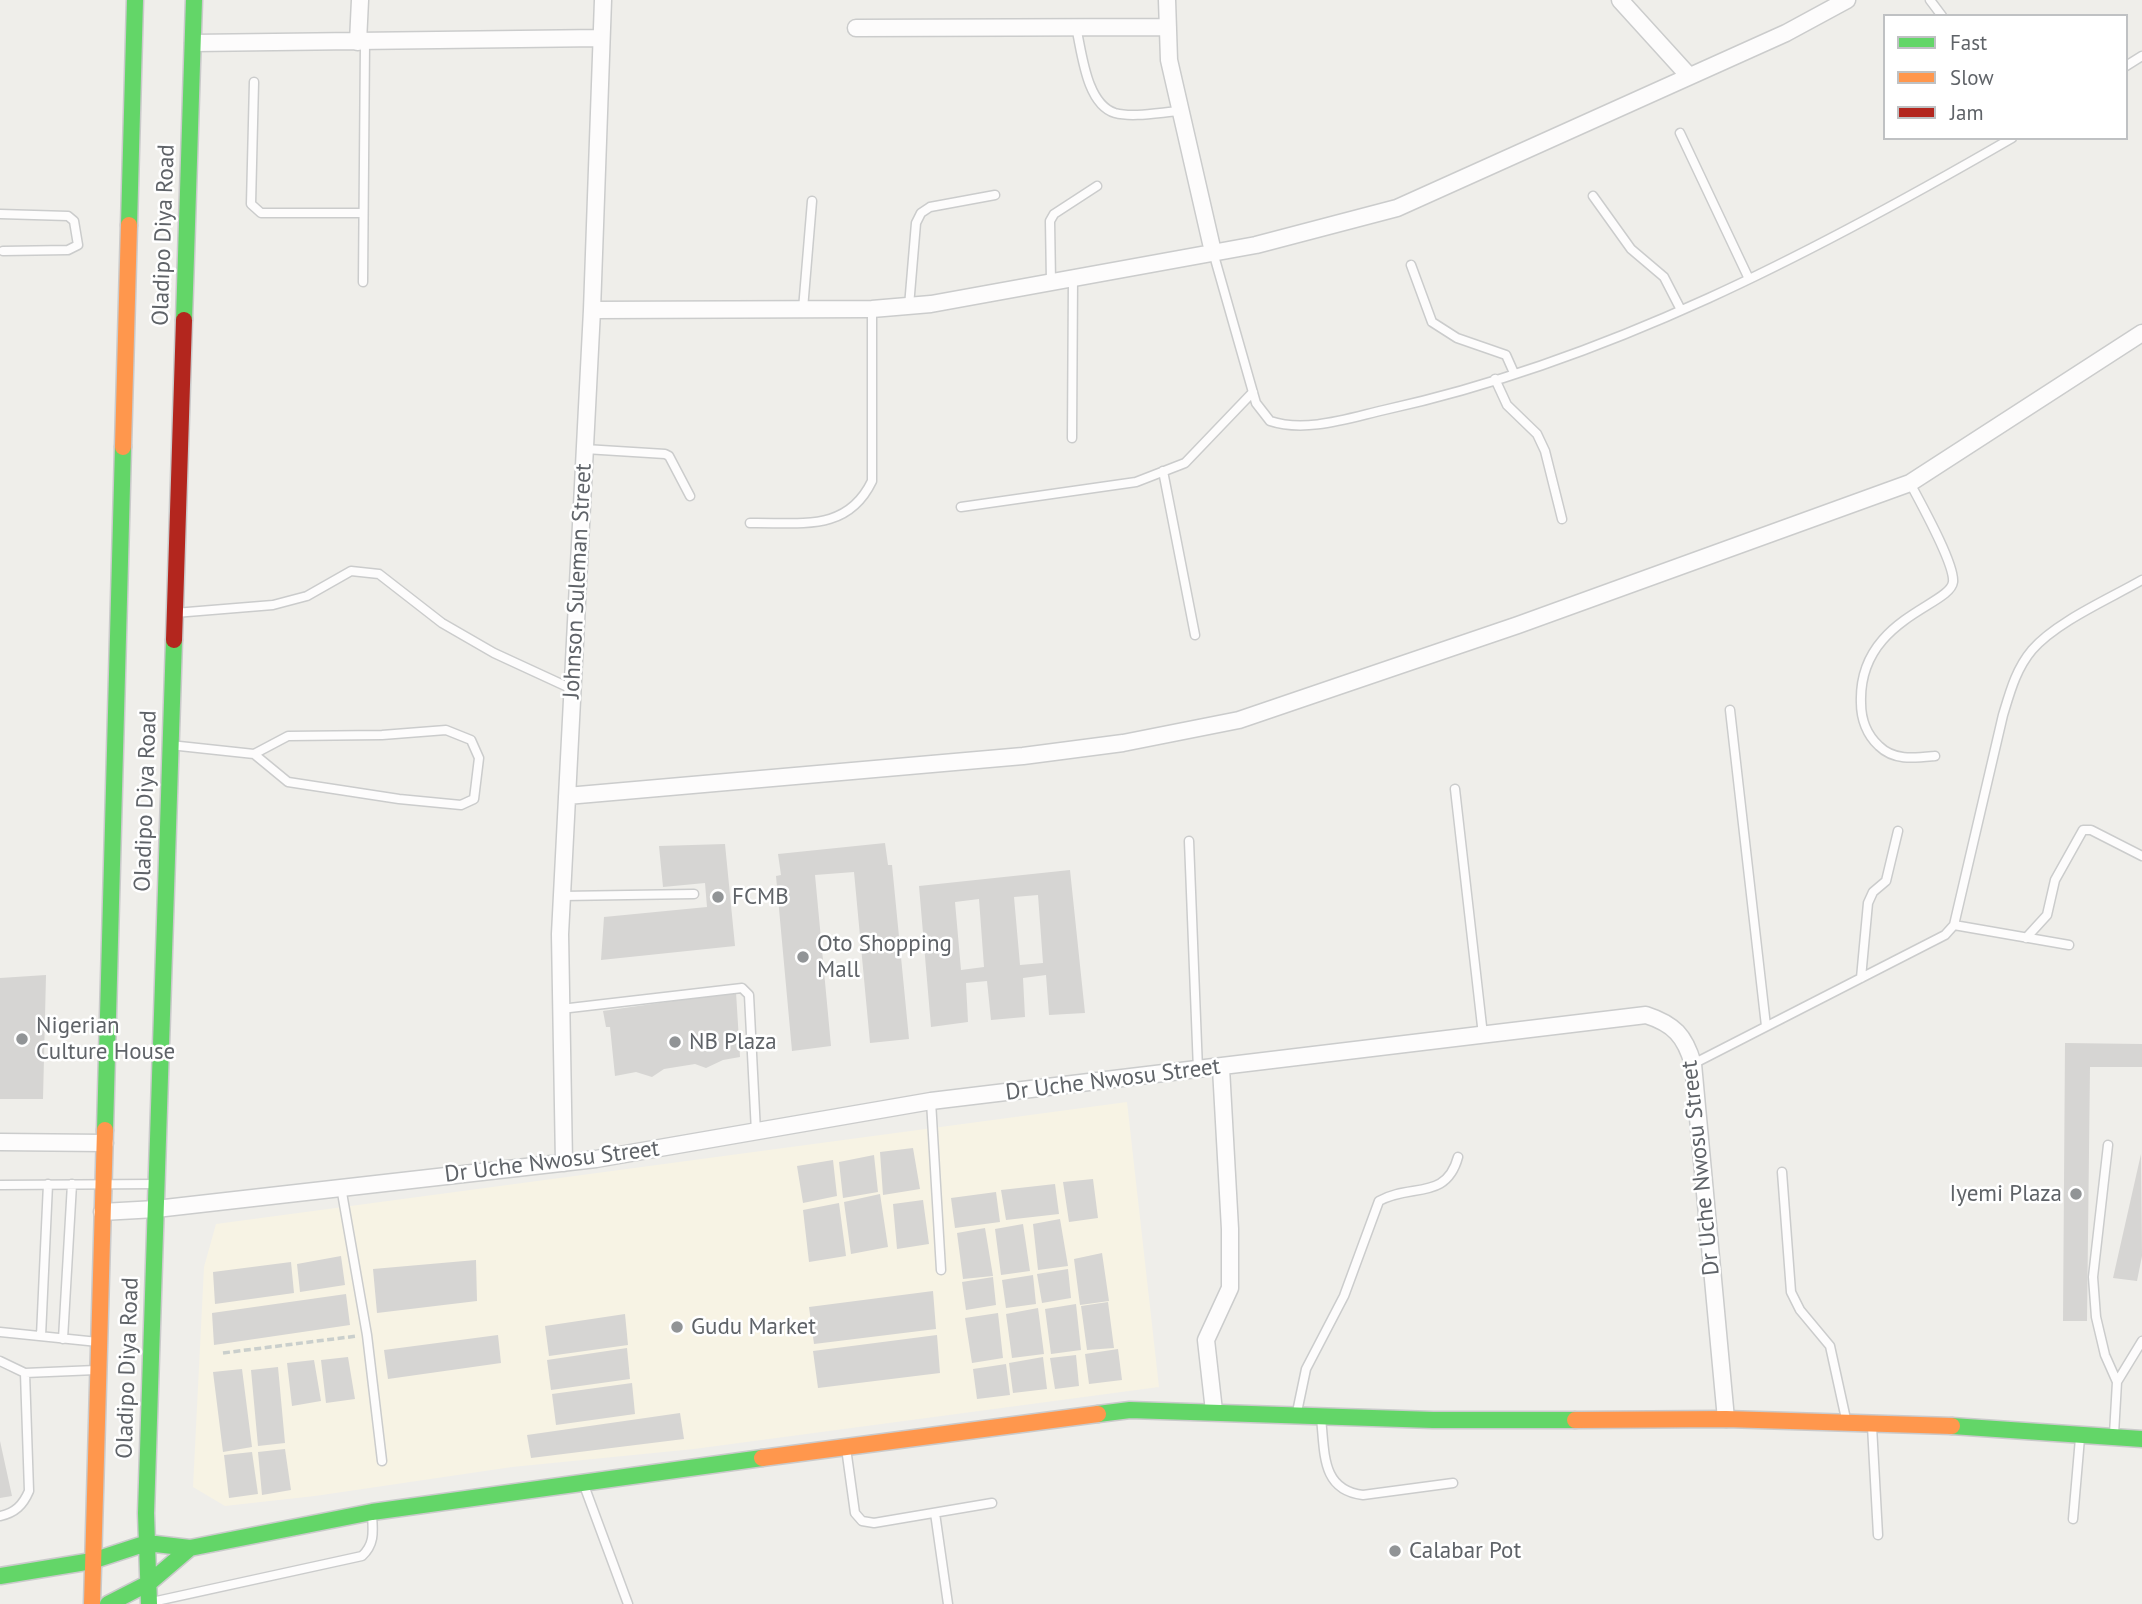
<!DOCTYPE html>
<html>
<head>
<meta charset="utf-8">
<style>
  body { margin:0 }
  #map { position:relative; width:2142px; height:1604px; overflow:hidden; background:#efeeea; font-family:"PT Sans",sans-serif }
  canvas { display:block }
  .legend { position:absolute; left:1883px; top:14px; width:245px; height:126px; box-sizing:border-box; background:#fff; border:2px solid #bfc1c3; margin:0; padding:9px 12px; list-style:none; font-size:21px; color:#5f6368 }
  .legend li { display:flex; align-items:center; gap:14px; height:35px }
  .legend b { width:35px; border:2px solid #bfc1c3 }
</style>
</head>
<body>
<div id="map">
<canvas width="2142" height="1604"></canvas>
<ul class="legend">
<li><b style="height:9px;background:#63d668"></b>Fast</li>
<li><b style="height:9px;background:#ff974d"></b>Slow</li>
<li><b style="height:9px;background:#b3261e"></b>Jam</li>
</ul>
</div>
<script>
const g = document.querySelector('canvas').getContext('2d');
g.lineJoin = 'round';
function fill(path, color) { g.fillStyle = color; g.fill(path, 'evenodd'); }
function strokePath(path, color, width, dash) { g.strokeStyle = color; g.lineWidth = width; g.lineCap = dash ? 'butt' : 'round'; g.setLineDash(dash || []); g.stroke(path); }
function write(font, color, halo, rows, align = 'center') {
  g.font = font + ' "PT Sans",sans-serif'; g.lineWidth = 5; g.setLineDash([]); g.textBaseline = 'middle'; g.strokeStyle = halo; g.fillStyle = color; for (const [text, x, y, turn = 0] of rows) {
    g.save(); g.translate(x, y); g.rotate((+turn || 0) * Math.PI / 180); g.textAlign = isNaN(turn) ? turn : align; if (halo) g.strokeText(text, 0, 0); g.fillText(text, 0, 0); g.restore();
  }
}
fill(new Path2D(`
  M1127 1102 1159 1387 694 1449 512 1467 315 1496 225 1506 193 1487 204 1267 216 1224Z`), '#f7f3e4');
fill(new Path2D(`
  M885 843 888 865H892L909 1039 870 1043 854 872 815 875 831 1046 792 1051 776 876 781 875 778 854Z
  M725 844 735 946 601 960 604 917 707 907 705 883 663 887 659 846Z
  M1070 870 1085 1013 1049 1015 1046 975 1023 978 1025 1017 991 1020 987 981 966 983 968 1022 931 1027 919 886ZM1038 895 1043 963 1020 965 1014 897ZM979 899 984 967 961 970 955 902Z
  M46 975 43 1099H0V978Z
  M736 992 740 1057 723 1060 706 1068 695 1064 664 1069 652 1077 636 1072 615 1076 610 1027H606L603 1011Z
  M2065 1043 2142 1044V1067H2090L2087 1321H2063Z
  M913 1148 920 1189 883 1195 880 1152Z
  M2141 1154 2142 1256 2137 1281 2113 1278Z
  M874 1155 878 1192 843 1198 839 1162Z
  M833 1160 837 1196 803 1203 797 1166Z
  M1093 1179 1098 1218 1069 1222 1063 1182Z
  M1055 1184 1059 1214 1006 1220 1001 1190Z
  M996 1192 1000 1222 955 1228 951 1198Z
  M880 1194 888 1247 851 1254 844 1202Z
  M923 1200 929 1244 897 1249 893 1204Z
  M839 1203 846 1256 809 1262 803 1210Z
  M1060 1219 1068 1266 1038 1270 1033 1224Z
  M1023 1224 1030 1271 1001 1275 995 1229Z
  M985 1228 993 1276 963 1279 957 1233Z
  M1102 1253 1109 1301 1080 1305 1074 1259Z
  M341 1256 345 1285 300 1292 297 1264Z
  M476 1260 477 1301 377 1313 373 1269Z
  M291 1262 294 1293 215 1304 213 1272Z
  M1068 1269 1071 1298 1042 1303 1037 1274Z
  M1033 1275 1036 1304 1006 1308 1002 1280Z
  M993 1277 996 1305 966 1310 962 1282Z
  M933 1291 936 1329 814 1344 809 1307Z
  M346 1294 350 1325 214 1345 212 1313Z
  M1108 1302 1114 1348 1087 1350 1081 1306Z
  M1076 1304 1081 1350 1051 1354 1045 1309Z
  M1038 1308 1044 1354 1012 1358 1006 1314Z
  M998 1313 1003 1358 972 1363 965 1318Z
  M625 1314 628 1345 549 1356 545 1326Z
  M498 1335 501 1363 388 1379 384 1350Z
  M937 1335 940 1373 818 1388 813 1351Z
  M627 1348 630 1379 551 1390 547 1360Z
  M1118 1349 1122 1380 1089 1384 1085 1354Z
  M1076 1355 1079 1386 1055 1389 1050 1358Z
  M348 1357 355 1399 326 1403 321 1360Z
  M1043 1357 1047 1389 1013 1393 1009 1363Z
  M314 1360 321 1401 292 1406 287 1363Z
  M1006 1364 1010 1395 977 1399 973 1369Z
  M278 1367 285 1443 258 1446 251 1370Z
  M242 1369 252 1447 223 1452 213 1372Z
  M632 1383 635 1414 556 1425 552 1394Z
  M680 1413 684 1439 531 1458 527 1435Z
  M0 1441 12 1496 0 1498Z
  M285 1449 291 1490 262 1495 258 1452Z
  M252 1452 258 1494 229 1498 224 1455Z`), '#d6d5d3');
const lane = new Path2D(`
  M1930 0 1942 16
  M1076 27C1082 52 1086 104 1115 113 1133 118 1162 112 1181 111
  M2126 66 2142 56
  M254 82 251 204 261 213H363
  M1680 133 1749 279
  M1593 196 1631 249 1664 277 1681 310
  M0 214 68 216 74 221 78 245 68 250 3 251
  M1213 252 1256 403 1270 421C1306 433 1349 418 1384 410 1608 361 1815 252 2012 138
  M1411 265 1432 322 1457 338 1506 355 1514 373
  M363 282 365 42
  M1051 282 1050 221 1054 214 1097 186
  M909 306 916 223 921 213 930 207 995 195
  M803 309 812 201
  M1495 379 1507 405 1537 434 1545 451 1562 519
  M1072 438 1073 278
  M585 449 665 454 669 456 690 496
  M1163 471 1195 635
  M1910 483C1920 502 1955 564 1953 582 1950 606 1858 619 1861 703 1861 719 1867 735 1879 746 1894 761 1915 758 1935 756
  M961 507 1136 482 1185 463 1253 392
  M750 523C800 522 847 533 872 481V309
  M175 613 273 605 307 596 351 571 379 574 442 623 494 653 572 689
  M1730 710 1766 1026
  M170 745 254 754 288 736 382 735 446 730 471 740 479 758 474 799 461 805 399 799 288 782 254 754
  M1455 789 1483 1035
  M1189 841 1198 1070
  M562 896 694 894
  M1954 925 2069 945
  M2026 938 2047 915 2055 880 2083 830H2091L2142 856
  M1861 978 1868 903 1873 892 1886 881 1898 831
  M561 1009 742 988 749 995 756 1132
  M1693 1064 1945 935 1954 925 2003 715C2010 692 2016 669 2032 650 2056 622 2109 599 2142 580
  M931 1101 941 1270
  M2108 1145 2093 1277 2096 1317 2105 1355 2117 1382 2114 1434
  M1782 1172 1791 1292 1800 1310 1830 1346 1846 1419
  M0 1185 156 1184
  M341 1187 367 1335 382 1461
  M0 1332 98 1342
  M41 1336 48 1184
  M63 1339 72 1184
  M0 1361 25 1373 96 1370
  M2117 1382 2142 1341
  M1297 1412 1306 1369 1344 1296 1379 1201C1411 1183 1446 1201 1458 1157
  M1321 1418C1325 1453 1321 1490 1363 1495L1453 1483
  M1872 1426 1878 1535
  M846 1448 855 1513 862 1521 874 1523 992 1503
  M585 1488 628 1604
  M935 1513 948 1604
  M0 1516C15 1513 23 1505 29 1491L25 1373
  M2073 1519 2080 1438
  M152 1602 362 1556C375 1544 373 1531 372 1515`);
const street = new Path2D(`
  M1167 0 1169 60 1213 252
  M1620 0 1689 76
  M856 28 1168 27
  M358 42 360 0
  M193 43 601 38
  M592 310 872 309 931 304 1256 245 1397 208 1786 33 1847 0
  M567 796 1023 756 1123 743 1239 720 1518 625 1910 483 2142 333
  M0 1142 105 1143
  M564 1163 560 934 592 310 603 0
  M102 1212 156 1209 596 1159 931 1101 1646 1015C1674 1024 1685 1036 1693 1064L1726 1419
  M1214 1411 1206 1340 1230 1288V1229L1221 1068`);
const fast = new Path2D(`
  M129 225 135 0
  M184 320 194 0
  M105 1130 123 447
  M1098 1414 1130 1410 1433 1420H1575
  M1952 1426 2142 1439
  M0 1576 92 1561 147 1543 190 1548 372 1512 762 1458
  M108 1604 149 1583 190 1548
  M149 1604 146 1513 174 640`);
const slow = new Path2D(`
  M123 447 129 225
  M1575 1420 1726 1419 1952 1426
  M762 1458 1098 1414
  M92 1604 105 1130`);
const jam = new Path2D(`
  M174 640 184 320`);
strokePath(lane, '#cbcccc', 11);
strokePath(street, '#cbcccc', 19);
strokePath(fast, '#cacacb', 19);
strokePath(slow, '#cacacb', 19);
strokePath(jam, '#cacacb', 19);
strokePath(new Path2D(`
  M223 1353 357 1336`), '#cacfcc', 3.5, [7, 3.5]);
strokePath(lane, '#fdfcfc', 8);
strokePath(street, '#fdfcfc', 16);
strokePath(fast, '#63d668', 16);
strokePath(slow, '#ff974d', 16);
strokePath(jam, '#b3261e', 16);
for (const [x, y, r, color] of [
  [718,897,7,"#919496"],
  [803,957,7,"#919496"],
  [22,1039,7,"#919496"],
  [675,1042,7,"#919496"],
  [2076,1194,7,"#919496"],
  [677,1327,7,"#919496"],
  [1395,1551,7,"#919496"]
]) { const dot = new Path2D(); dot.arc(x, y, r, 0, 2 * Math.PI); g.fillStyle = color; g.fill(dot); strokePath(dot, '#fff', 2.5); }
write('23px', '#5f6368', '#fff', [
  ["Oladipo Diya Road",164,235,-88],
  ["Johnson Suleman Street",578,581,-87],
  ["Oladipo Diya Road",146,801,-88],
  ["Dr Uche Nwosu Street",1113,1080,-7],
  ["Dr Uche Nwosu Street",552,1162,-7],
  ["Dr Uche Nwosu Street",1701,1168,-96],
  ["Oladipo Diya Road",128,1368,-88]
]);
write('23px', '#5f6368', '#fff', [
  ["FCMB",732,897],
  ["Oto Shopping",817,944],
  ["Mall",817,970],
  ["Nigerian",36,1026],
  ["Culture House",36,1052],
  ["NB Plaza",689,1042],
  ["Iyemi Plaza",2062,1194,"right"],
  ["Gudu Market",691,1327],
  ["Calabar Pot",1409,1551]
], 'left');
</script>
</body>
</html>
